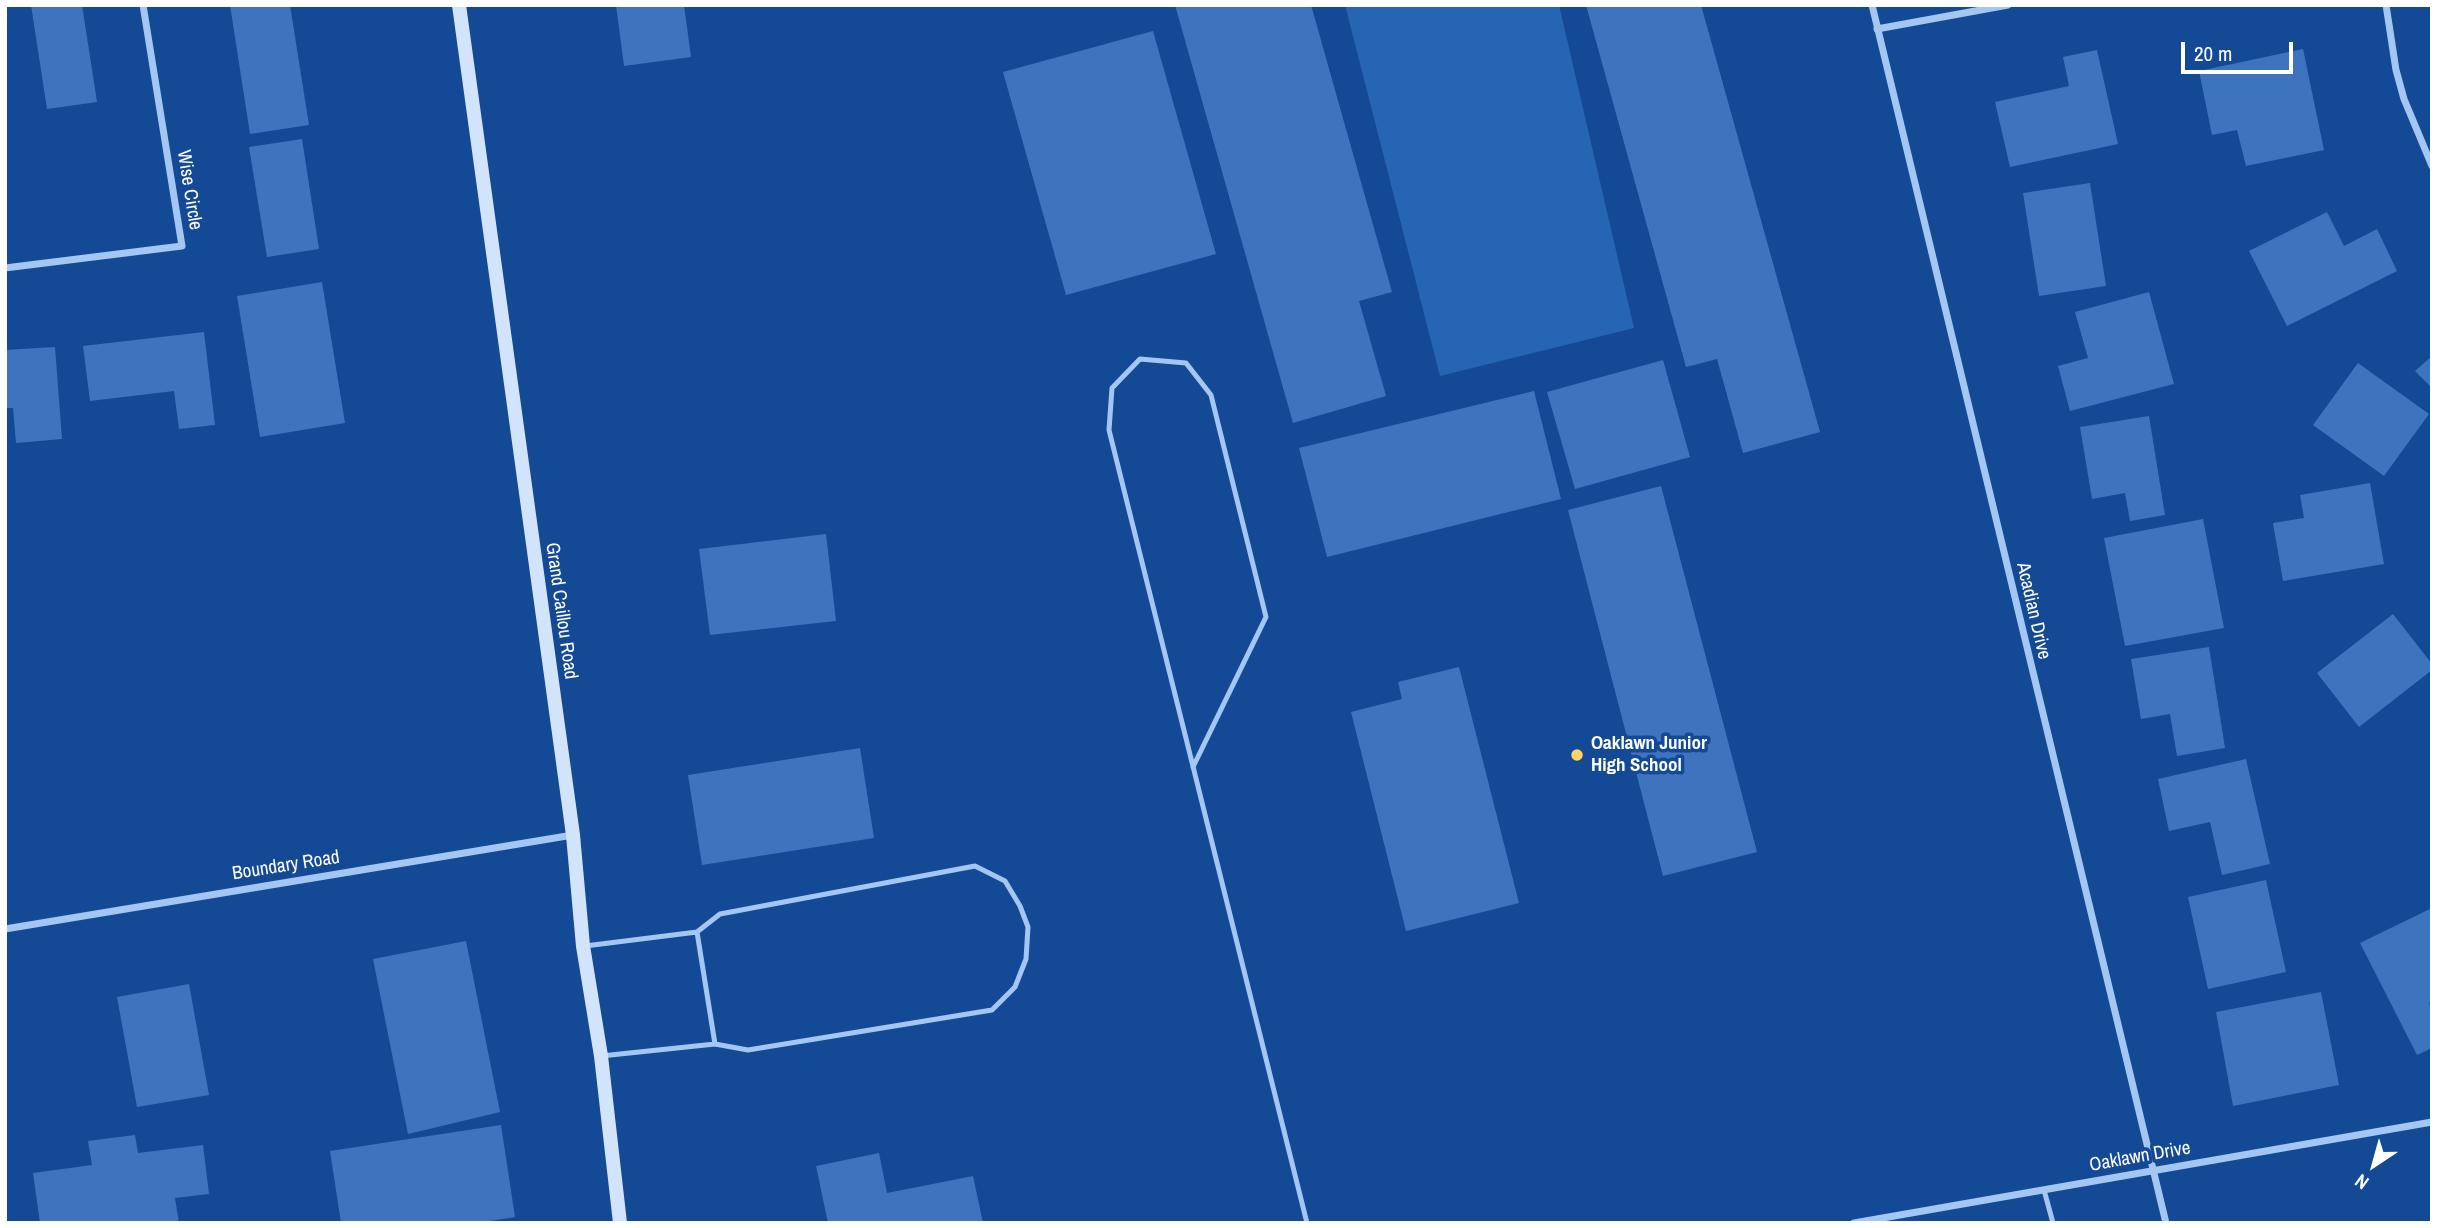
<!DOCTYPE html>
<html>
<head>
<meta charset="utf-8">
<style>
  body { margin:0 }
  #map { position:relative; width:2437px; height:1228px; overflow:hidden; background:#144a95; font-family:"Archivo Narrow",sans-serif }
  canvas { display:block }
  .frame { position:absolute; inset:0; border:7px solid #fff; pointer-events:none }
  .north { position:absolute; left:2339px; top:1130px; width:70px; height:70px; -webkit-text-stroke:5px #144a95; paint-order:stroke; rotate:216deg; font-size:19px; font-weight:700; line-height:28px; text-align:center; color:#fff }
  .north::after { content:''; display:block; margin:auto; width:24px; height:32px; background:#fff; clip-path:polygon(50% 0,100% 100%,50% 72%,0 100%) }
  .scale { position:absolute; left:2181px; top:42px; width:112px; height:32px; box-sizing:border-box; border:4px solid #fff; border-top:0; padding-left:9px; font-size:21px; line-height:24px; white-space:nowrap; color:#fff; -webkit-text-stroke:5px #144a95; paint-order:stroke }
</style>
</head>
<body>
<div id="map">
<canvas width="2437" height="1228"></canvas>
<div class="frame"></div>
<div class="north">N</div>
<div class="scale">20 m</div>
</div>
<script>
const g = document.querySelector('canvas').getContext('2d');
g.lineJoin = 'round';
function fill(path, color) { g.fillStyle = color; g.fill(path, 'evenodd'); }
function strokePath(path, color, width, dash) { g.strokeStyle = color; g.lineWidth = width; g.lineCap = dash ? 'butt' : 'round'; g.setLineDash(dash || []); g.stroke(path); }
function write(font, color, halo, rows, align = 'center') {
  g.font = font + ' "Archivo Narrow",sans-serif'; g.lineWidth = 7; g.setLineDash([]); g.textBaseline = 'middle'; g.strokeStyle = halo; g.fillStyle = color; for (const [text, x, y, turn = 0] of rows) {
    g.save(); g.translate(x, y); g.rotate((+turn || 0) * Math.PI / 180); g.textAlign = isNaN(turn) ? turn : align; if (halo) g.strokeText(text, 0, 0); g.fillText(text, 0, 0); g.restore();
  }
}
fill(new Path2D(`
  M1345 5H1559L1634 328 1440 376Z`), '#2664b4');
fill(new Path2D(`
  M31 5H82L97 102 47 109Z
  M230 5H290L309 125 250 134Z
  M616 5H684L691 57 624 66Z
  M1175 5H1311L1392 292 1359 301 1386 396 1293 423Z
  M1586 5H1701L1820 432 1743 453 1717 359 1686 367Z
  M1153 31 1216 254 1066 295 1003 72Z
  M2303 49 2324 150 2246 166 2237 130 2212 135 2199 71Z
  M2097 50 2118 144 2010 167 1995 102 2069 86 2063 57Z
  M302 139 319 249 267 257 249 147Z
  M2090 183 2106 286 2039 296 2023 193Z
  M2327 212 2344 246 2377 229 2397 271 2287 326 2249 251Z
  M322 282 345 423 260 437 237 296Z
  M2149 292 2174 384 2070 411 2058 366 2088 358 2075 312Z
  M204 332 215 425 179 429 174 391 90 401 83 346Z
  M55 347 62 439 16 443 13 408H5V350Z
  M2432 356V388L2415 371Z
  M1663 360 1690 457 1575 489 1547 392Z
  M2358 363 2429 414 2384 476 2313 425Z
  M1534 391 1561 499 1327 557 1299 448Z
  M2149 416 2165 515 2130 521 2125 493 2092 499 2080 427Z
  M2370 483 2384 564 2283 581 2273 523 2304 518 2300 495Z
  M1661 486 1757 852 1663 876 1568 510Z
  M2203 519 2224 628 2125 646 2104 538Z
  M826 534 836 621 710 635 699 549Z
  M2393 614 2432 664V670L2359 727 2317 673Z
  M2209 647 2225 748 2177 756 2170 714 2141 719 2131 659Z
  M1459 667 1519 903 1406 931 1351 712 1402 699 1398 682Z
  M860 748 874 838 702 865 688 775Z
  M2246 759 2270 864 2222 875 2210 822 2169 831 2158 779Z
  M2266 880 2286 972 2208 989 2188 897Z
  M2432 908V1002L2429 1003 2432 1009V1048L2417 1055 2360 943Z
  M466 941 500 1112 408 1134 373 959Z
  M189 984 209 1095 137 1107 117 997Z
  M2321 992 2339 1085 2233 1106 2216 1012Z
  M501 1125 515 1217 478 1223H341L330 1151Z
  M135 1135 138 1153 203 1145 209 1194 175 1198 179 1223H40L33 1173 92 1165 88 1141Z
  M879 1153 887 1193 973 1176 983 1223H828L816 1166Z`), '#3d74bd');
strokePath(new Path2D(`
  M1193 767 1266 617 1211 395 1186 363 1140 359 1112 388 1109 430 1307 1223
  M697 932 715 1044
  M585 946 697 932 720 914 975 866 1005 881 1020 906 1028 927 1026 959 1015 987 992 1010 748 1050 715 1044 601 1056
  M2044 1190 2053 1223`), '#a3c6f2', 5);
strokePath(new Path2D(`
  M1872 5 2166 1223
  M2386 5 2396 70 2404 99 2432 166
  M1877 29 2008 5
  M5 268 182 246 143 5
  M5 929 573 835
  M1854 1223 2432 1122`), '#a3c6f2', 7);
strokePath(new Path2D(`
  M459 5 573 835 583 946 601 1056 620 1223`), '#d2e4fc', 14);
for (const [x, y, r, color] of [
  [1577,755,7,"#ffd464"]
]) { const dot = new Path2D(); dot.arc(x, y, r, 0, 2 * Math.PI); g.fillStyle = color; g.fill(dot); strokePath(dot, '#144a95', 2.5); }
write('19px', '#fff', '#144a95', [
  ["Wise Circle",189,190,81],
  ["Grand Caillou Road",561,611,82],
  ["Acadian Drive",2033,611,77],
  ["Boundary Road",286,866,-9],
  ["Oaklawn Drive",2140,1157,-10]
]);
write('bold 19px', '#fff', '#144a95', [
  ["Oaklawn Junior",1591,744],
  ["High School",1591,766]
], 'left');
</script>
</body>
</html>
